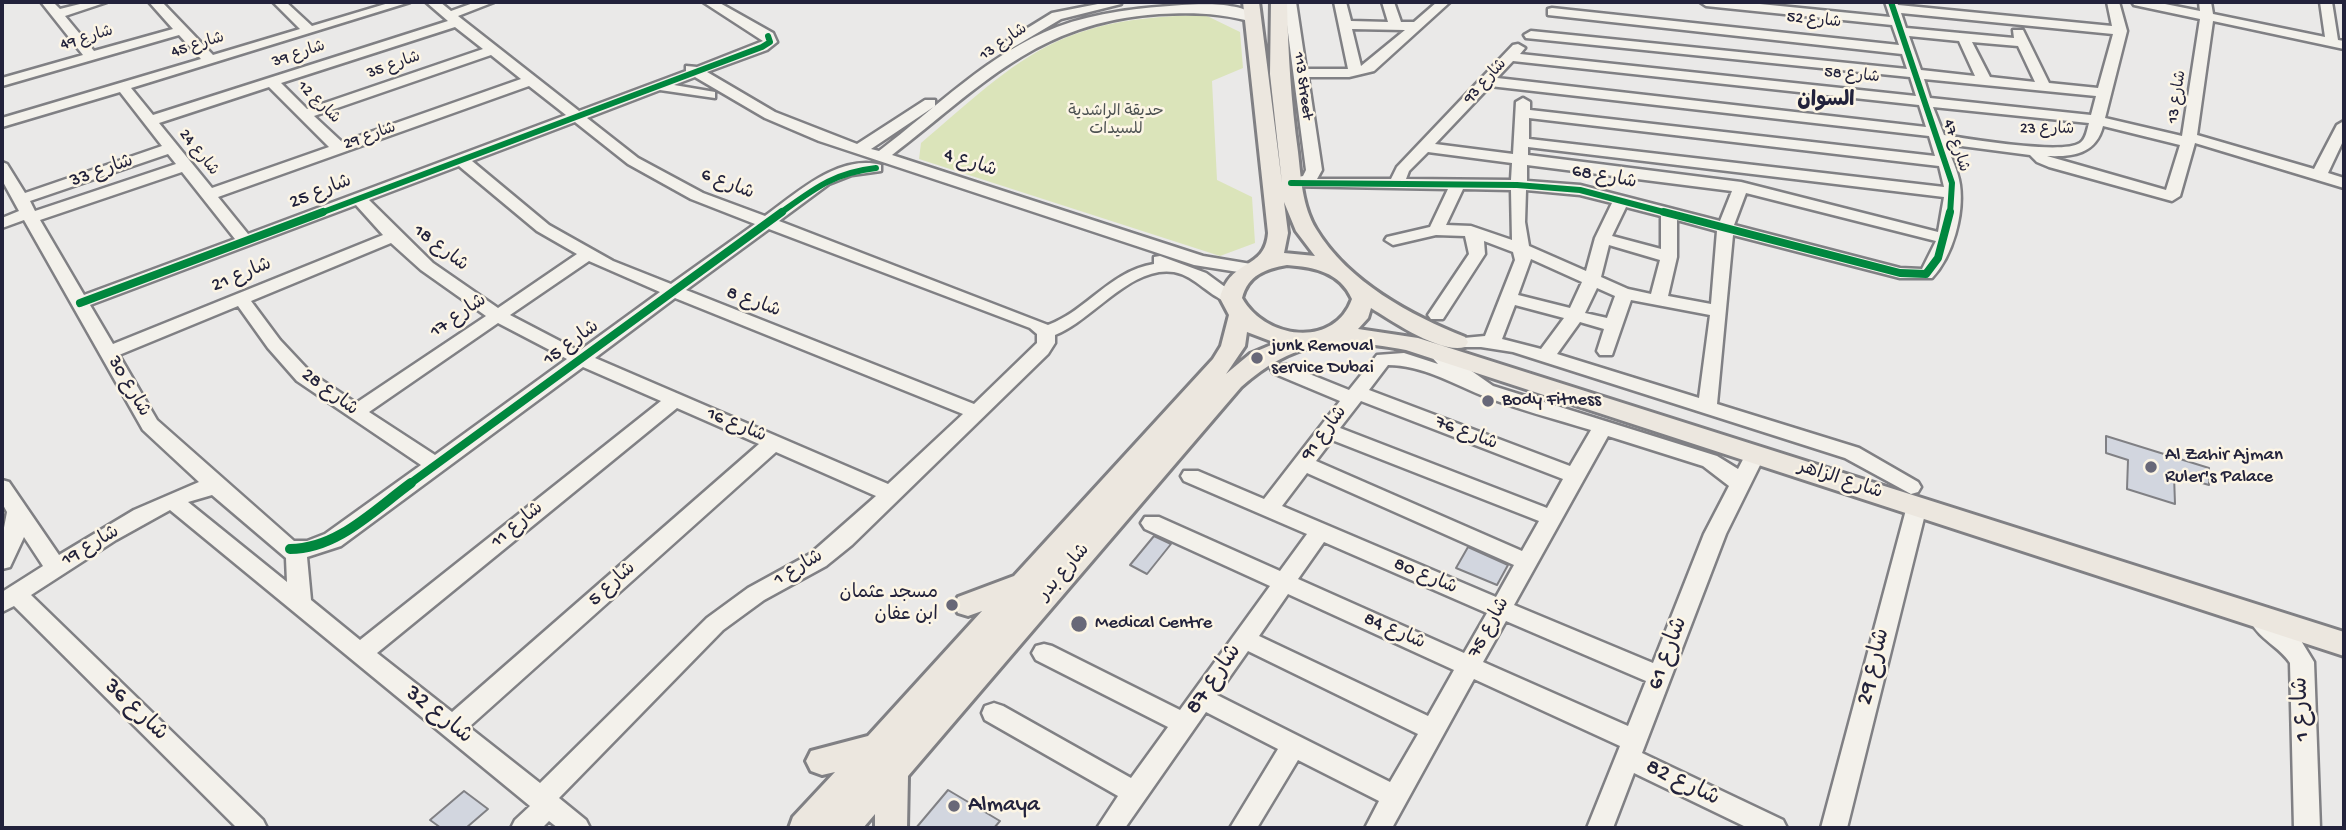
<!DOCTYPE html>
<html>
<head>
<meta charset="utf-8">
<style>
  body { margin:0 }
  #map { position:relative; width:2346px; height:830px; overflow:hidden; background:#eae9e8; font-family:"Gochi Hand",sans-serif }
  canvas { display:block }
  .frame { position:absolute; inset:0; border:4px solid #22223b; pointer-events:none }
</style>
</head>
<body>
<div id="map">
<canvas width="2346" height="830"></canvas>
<div class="frame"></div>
</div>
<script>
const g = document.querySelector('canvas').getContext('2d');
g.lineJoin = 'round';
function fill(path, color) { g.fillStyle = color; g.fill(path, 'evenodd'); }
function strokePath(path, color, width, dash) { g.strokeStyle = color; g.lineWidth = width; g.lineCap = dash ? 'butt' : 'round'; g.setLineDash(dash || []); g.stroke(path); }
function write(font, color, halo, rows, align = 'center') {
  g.font = font + ' "Gochi Hand","Playpen Sans Arabic",sans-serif'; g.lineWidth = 5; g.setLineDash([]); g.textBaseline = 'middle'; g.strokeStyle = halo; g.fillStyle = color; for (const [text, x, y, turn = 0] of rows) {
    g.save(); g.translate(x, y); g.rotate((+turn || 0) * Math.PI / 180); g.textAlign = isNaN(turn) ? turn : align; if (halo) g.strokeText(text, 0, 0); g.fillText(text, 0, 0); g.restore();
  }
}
fill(new Path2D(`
  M1205 15 1240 32 1243 68 1212 81 1217 180 1252 197 1255 243 1220 256 919 159 921 143C963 108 1007 64 1058 41 1104 20 1155 16 1205 15Z`), '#dbe4ba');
const building = new Path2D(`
  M2106 436 2209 468V485L2174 475 2175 504 2127 489 2128 460 2106 453Z
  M1154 536 1171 544 1147 574 1130 565Z
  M1468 547 1508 565 1497 585 1456 568Z
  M948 790 1000 821 994 828H916Z
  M464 791 488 809 466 828H441L430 820Z`);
fill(building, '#d2d6df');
strokePath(building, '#808084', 2);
const minor = new Path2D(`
  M41 2H53L60 9 88 2H107L65 16 94 51 173 29 149 2H162L213 55 300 29 273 2H286L312 26 392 2H410L131 88 153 115 448 21 426 2H440L451 11 476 2H494L458 16 579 111 686 71V66L697 67 763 41 703 2H718L773 33 777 42 767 50 707 72 775 112 857 144 925 100H935V106L871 149 879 151C936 108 989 53 1057 27 1097 12 1140 8 1182 5 1205 4 1242 2 1259 18L1253 22C1220 13 1193 12 1159 14 1037 22 982 86 892 155L1203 256 1251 264 1259 269 1251 274 1194 265 819 141 765 118 695 77 674 85 715 92V98L660 90 587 118 638 158 703 193 765 216C797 193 838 154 881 165V171L852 175 829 184 779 221 1048 325C1088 310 1110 271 1154 264V257L1160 256 1206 273 1240 298 1231 303C1210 298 1196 276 1174 272 1131 265 1093 320 1055 335V343L1048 354 852 545 826 566 764 600 723 630 559 798 586 820 590 828H558L549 821 542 828H511L515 820 530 806 170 510 116 540 31 595 263 820 267 828H237L14 606 2 612V592L43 566 24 537 10 567 2 569V538L7 512 2 503V480L9 482 59 555 134 510 199 482 143 430 24 220 2 228V218L19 211 2 180V162L7 164 25 193 162 146 120 92 2 127V118L201 59 179 35 2 86V78L83 55ZM455 27 483 49 307 109 281 83ZM491 55 521 79 342 142 314 116ZM529 86 566 115 248 234 218 197ZM269 87 329 147 212 188 159 123ZM575 122 628 164 691 199 755 224 671 284 613 261 549 225 472 161ZM168 154 176 164 35 211 30 201ZM459 166 537 231 577 254 498 308 433 263 369 200ZM182 172 235 239 84 295 40 220ZM356 205 383 235 113 344 90 305ZM769 229 1030 328 1037 334V343L974 404 686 290ZM391 243 421 270 486 316 356 403 311 373 280 340 251 301ZM589 261 660 292 579 351 510 315ZM675 298 963 414 888 484 595 358ZM238 306 268 348 297 381 421 465 325 534 307 541H294L157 420 119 355ZM498 323 567 359 435 455 369 412ZM583 367 661 401 360 640 311 600 307 557 341 546ZM677 408 759 444 452 712 377 653ZM776 452 876 496 810 554 748 588 707 618 540 783 469 727ZM212 495 286 558 287 582 188 502Z
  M1108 2 1121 4 1061 19 1012 48 1000 45 1052 13Z
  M1284 2H1296L1306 69H1348L1334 2H1346L1351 21 1388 22 1382 2H1394L1401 22H1414L1437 2H1450L1374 71 1349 77H1308L1322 170 1317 179H1391L1397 167 1513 45 1518 44 1525 48 1520 54 1916 96 1910 77 1526 38 1524 35 1531 31 1907 69 1902 54 1548 15V9L1552 8 1899 45 1892 25 1706 6 1700 2H1740L1890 17 1885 2H1897L1898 5 2112 26 2107 2H2119L2127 31 2105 118 2182 136 2200 19 2134 5 2132 2H2155L2200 11 2199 2H2211L2213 14 2325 37 2320 2H2332L2338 40 2344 41V49L2213 21 2197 135 2314 169 2337 125 2344 121V139L2328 173 2344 178V188L2195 143 2180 196 2172 201 2049 167 2037 162 2030 155 1946 144C1951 158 1958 170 1960 185 1964 214 1953 256 1932 278H1900L1733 235 1717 404 1859 448 1918 482 1921 487 1918 492 1911 494 1845 458 1513 352 1481 347H1453L1450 343 1453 339 1485 336 1515 260 1513 252 1484 241 1485 254 1443 319H1431L1428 315 1469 254 1465 236 1436 235 1393 245 1385 240 1387 237 1430 227 1448 189 1286 186V180L1303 176 1306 170ZM1901 13 2113 34 2098 88 2049 83 2023 30H2013L2014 38 1906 28ZM1352 29 1405 30 1361 66ZM1909 36 1959 41 1975 76 1921 70ZM1972 42 2018 46 2035 82 1990 77ZM1513 61 1919 105 1926 127 1497 78ZM1924 79 2096 96 2091 115 1930 98ZM1490 86 1929 136 1935 156 1530 110V102L1523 98 1516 102 1513 154 1435 144ZM1933 107 2089 123C2087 130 2086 139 2080 143 2062 155 1969 139 1944 135ZM1529 118 1939 166 1944 187 1529 139ZM2103 126 2180 145 2166 190 2047 156C2073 157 2096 154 2103 126ZM1528 147 1944 197 1938 232 1741 182 1528 155ZM1428 152 1512 163 1511 180 1406 179 1409 171ZM1527 165 1732 191 1720 221 1580 185 1527 181ZM1463 189 1511 190 1512 240 1471 226 1446 225ZM1526 190 1580 195 1612 203 1595 238 1586 271 1529 246 1525 222ZM1746 193 1936 241 1922 269 1900 268 1734 225ZM1626 207 1661 216V249L1612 236ZM1677 220 1717 231 1711 304 1668 296 1677 257ZM1609 245 1660 260 1651 294 1628 289 1601 277ZM1531 259 1582 282 1570 308 1518 295ZM1597 288 1615 296 1607 318 1585 313ZM1631 300 1710 315 1699 398 1557 354 1580 322 1604 329 1597 351 1600 355H1612ZM1515 305 1564 318 1541 349 1502 339Z
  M1436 346 1493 386 1717 456 1738 469 1749 448H1763L1766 453 1726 534 1642 753 1783 820 1787 828H1748L1634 773 1613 828H1587L1620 746 1474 679 1392 828H1365L1379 801 1298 760 1257 828H1230L1278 749 1206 712 1125 828H1097L1118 796 985 720 982 713 985 706 994 703 1003 706 1131 778 1168 727 1036 660 1032 653 1036 646 1044 644 1052 646 1180 710 1270 586 1145 529 1141 523 1145 517H1159L1280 571 1307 534 1184 481 1181 476 1184 471H1198L1264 499 1340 401 1273 373 1271 369 1273 365H1287L1349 390 1377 355 1404 353 1438 364 1427 352ZM1388 365C1421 365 1452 383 1481 395 1516 409 1555 419 1591 430L1570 466 1369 390ZM1361 401 1563 479 1547 508 1340 428ZM1608 436 1703 466 1729 486 1704 534 1653 663 1514 605ZM1332 440 1539 521 1522 551 1316 461ZM1307 473 1514 565 1496 597 1282 506ZM1324 542 1487 613 1464 653 1298 579ZM1288 594 1454 670 1428 716 1259 636ZM1506 621 1646 681 1628 726 1483 662ZM1248 651 1418 734 1390 782 1217 695Z
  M1917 498 1924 501 1927 506 1847 828H1821L1907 506 1910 501Z
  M2262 613 2300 639 2314 662 2320 828H2294L2290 663C2280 647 2259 639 2251 622L2254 616Z`);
const major = new Path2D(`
  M1243 2H1259L1282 183 1270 74 1271 2H1287C1288 53 1291 101 1298 152 1301 178 1302 206 1316 229 1348 282 1410 315 1465 337L1468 342 1465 347C1440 354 1392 321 1371 308L1368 318 1358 329 1418 338 2344 632V656L1406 350C1339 337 1295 339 1241 387L908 776 907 828H875V814L863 828H789L793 817 835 772 822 775 811 771 806 761 811 751 868 736 982 611 968 616 958 613 954 605 958 597 1014 576 1213 359 1221 346 1229 315 1220 298C1231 257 1265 271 1268 233ZM1284 202 1296 231 1315 256 1284 253 1288 233ZM1287 265C1314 267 1340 272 1352 299 1334 349 1265 339 1242 298 1248 275 1265 269 1287 265ZM1247 332 1276 343 1250 354 1226 374 1245 346Z`);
strokePath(minor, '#808084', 5);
strokePath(major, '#808084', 6);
fill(minor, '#f3f1eb');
fill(major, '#ece7df');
strokePath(new Path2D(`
  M1891 2 1952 183 1950 214
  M1291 183 1517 185 1580 190 1671 214
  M318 214 762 47 770 42 768 36
  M779 214C814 189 833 173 876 168`), '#00873e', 6);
strokePath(new Path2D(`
  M1664 212 1900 273 1926 274 1938 258 1950 212
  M80 303 323 212
  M408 485 782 212`), '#00873e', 8);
strokePath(new Path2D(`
  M290 549C337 549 374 510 411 483`), '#00873e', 10);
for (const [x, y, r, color] of [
  [1257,358,7,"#686878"],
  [1488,401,7,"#686878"],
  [2151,467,7,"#686878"],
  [952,605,7,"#686878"],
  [1079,624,9,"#686878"],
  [954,806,7,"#686878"]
]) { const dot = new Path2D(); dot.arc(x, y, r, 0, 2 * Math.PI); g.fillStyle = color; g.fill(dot); strokePath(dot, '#fcf5e5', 2.5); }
write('16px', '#22223b', '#fcf5e5', [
  ["شارع 52",1814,21,6],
  ["شارع 49",87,39,-16],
  ["شارع 13",1004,43,-34],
  ["شارع 45",198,46,-17],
  ["شارع 39",299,55,-18],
  ["شارع 35",394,66,-19],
  ["شارع 58",1852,76,6],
  ["شارع 93",1486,82,-47],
  ["113 Street",1302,86,82],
  ["شارع 13",2178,97,-81],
  ["شارع 12",318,103,45],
  ["شارع 23",2047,130,1],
  ["شارع 29",370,137,-19],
  ["شارع 47",1955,146,72],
  ["شارع 24",198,153,52]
]);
write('16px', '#4d5252', '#fcf5e5', [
  ["حديقة الراشدية",1116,113],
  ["للسيدات",1116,131]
]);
write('19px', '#22223b', '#fcf5e5', [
  ["شارع 4",970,164,18],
  ["شارع 33",102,172,-19],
  ["شارع 68",1604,178,11],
  ["شارع 6",727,185,22],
  ["شارع 25",321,193,-21],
  ["شارع 18",440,249,38],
  ["شارع 21",242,276,-22],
  ["شارع 8",753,303,21],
  ["شارع 17",459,317,-34],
  ["شارع 15",572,344,-36],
  ["شارع 30",128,387,60],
  ["شارع 28",329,393,37],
  ["شارع 16",736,426,23],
  ["شارع 91",1325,434,-53],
  ["شارع 76",1466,434,21],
  ["شارع الزاهر",1840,481,18],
  ["شارع 11",518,526,-39],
  ["شارع 19",91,547,-30],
  ["شارع 1",799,569,-30],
  ["شارع بدر",1065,573,-49],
  ["شارع 80",1425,577,23],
  ["شارع 5",613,585,-42],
  ["شارع 75",1490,628,-61],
  ["شارع 84",1394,632,24]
]);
write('19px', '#22223b', '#fcf5e5', [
  ["junk Removal",1271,347],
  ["service Dubai",1271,369],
  ["Body Fitness",1502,401],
  ["Al Zahir Ajman",2165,456],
  ["Ruler's Palace",2165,478],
  ["مسجد عثمان",938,594,"right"],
  ["ابن عفان",938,616,"right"],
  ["Medical Centre",1095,624]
], 'left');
write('bold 21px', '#22223b', '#fcf5e5', [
  ["السوان",1826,102]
]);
write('23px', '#22223b', '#fcf5e5', [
  ["شارع 61",1669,654,-69],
  ["شارع 29",1875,667,-76],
  ["شارع 87",1215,680,-55],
  ["شارع 1",2303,709,-92],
  ["شارع 36",135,711,44],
  ["شارع 32",438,716,39],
  ["شارع 82",1682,784,26]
]);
write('23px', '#22223b', '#fcf5e5', [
  ["Almaya",968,806]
], 'left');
</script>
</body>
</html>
